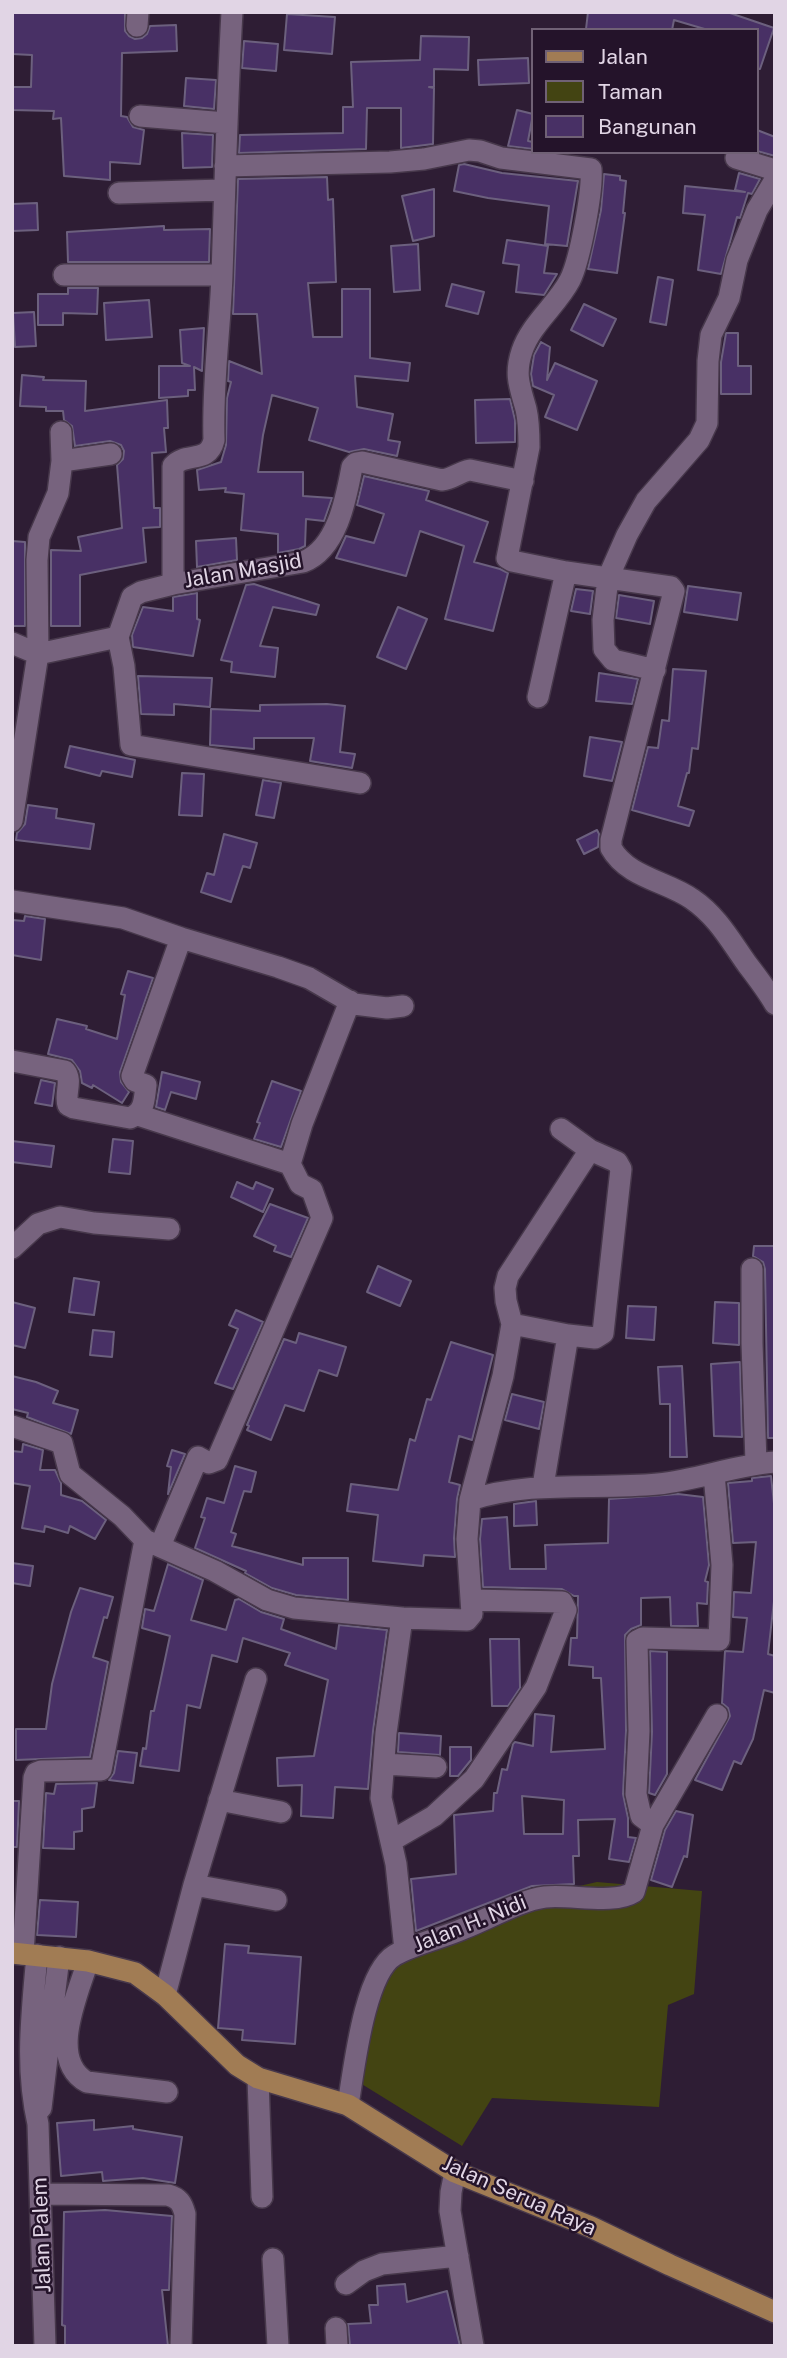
<!DOCTYPE html>
<html>
<head>
<meta charset="utf-8">
<style>
  body { margin:0 }
  #map { position:relative; width:787px; height:2358px; overflow:hidden; background:#2e1d34; font-family:"Public Sans",sans-serif }
  canvas { display:block }
  .frame { position:absolute; inset:0; border:14px solid #e1d5e5; pointer-events:none }
  .legend { position:absolute; left:531px; top:28px; width:228px; height:126px; box-sizing:border-box; background:#24132a; border:2px solid #706175; margin:0; padding:9px 12px; list-style:none; font-size:21px; color:#e1d5e5 }
  .legend li { display:flex; align-items:center; gap:14px; height:35px }
  .legend b { width:35px; border:2px solid #706175 }
</style>
</head>
<body>
<div id="map">
<canvas width="787" height="2358"></canvas>
<div class="frame"></div>
<ul class="legend">
<li><b style="height:9px;background:#a17c54"></b>Jalan</li>
<li><b style="height:19px;background:#434412"></b>Taman</li>
<li><b style="height:19px;background:#483065"></b>Bangunan</li>
</ul>
</div>
<script>
const g = document.querySelector('canvas').getContext('2d');
g.lineJoin = 'round';
function fill(path, color) { g.fillStyle = color; g.fill(path, 'evenodd'); }
function strokePath(path, color, width, dash) { g.strokeStyle = color; g.lineWidth = width; g.lineCap = dash ? 'butt' : 'round'; g.setLineDash(dash || []); g.stroke(path); }
function write(font, color, halo, rows, align = 'center') {
  g.font = font + ' "Public Sans",sans-serif'; g.lineWidth = 5; g.setLineDash([]); g.textBaseline = 'middle'; g.strokeStyle = halo; g.fillStyle = color; for (const [text, x, y, turn = 0] of rows) {
    g.save(); g.translate(x, y); g.rotate((+turn || 0) * Math.PI / 180); g.textAlign = isNaN(turn) ? turn : align; if (halo) g.strokeText(text, 0, 0); g.fillText(text, 0, 0); g.restore();
  }
}
fill(new Path2D(`
  M597 1882 702 1891 694 1994 668 2005 659 2107 492 2098 462 2146 360 2083 383 1955 517 1900Z`), '#434412');
const building = new Path2D(`
  M12 12H125V31L129 36 135 39 142 38 147 34 150 26 176 25 177 51 122 53 121 116 127 117 133 127 144 130 140 164 110 162V180L64 176 61 118 53 119 54 111 12 110V87H31L32 55 12 54Z
  M588 12H727L774 28 760 69H757V30H708L674 20 672 30 586 29Z
  M287 14 335 17 332 54 284 50Z
  M421 36 469 37 468 70 434 69V87H429L434 88 433 144 401 148V108H367L366 149 239 153 240 135 343 133V107H353L351 62 420 60Z
  M244 41 278 44 276 71 242 68Z
  M528 58 529 83 479 85 478 60Z
  M186 78 216 80 214 109 184 106Z
  M517 110 533 114 528 141 533 142V149L508 146Z
  M757 130 775 137V156L757 151Z
  M182 133 213 135 212 167 183 168Z
  M464 164 502 173 578 181 567 246 545 244 549 206 488 198 454 191 459 165Z
  M739 173 760 179 752 194 748 193 740 218 737 217 721 274 698 270 705 215 683 213 685 186 745 192 735 190Z
  M604 174 620 176V180L626 181 623 213H625L617 273 588 269 601 210Z
  M327 177 328 200 333 199 336 282 308 283 313 337H342V289H370V358L410 363 408 381 355 376 357 407 393 414 388 440 400 442 397 456 364 449 349 452 309 440 318 408 272 395 263 435 258 472H303V496L332 498 324 521 306 519 305 546 299 549 278 553V534L241 530 244 494 225 492 226 488 199 490 197 470 221 462 226 445 227 398 231 382 228 381 229 361 262 374 257 314H233L238 179Z
  M434 189V236L413 241 402 196Z
  M37 203 38 230 12 231V204Z
  M164 226V230L210 229 209 262H68L67 232Z
  M507 240 548 246 544 273 557 274 544 295 516 292 519 265 503 263Z
  M418 244 420 290 394 292 391 246Z
  M658 277 673 280 666 325 650 322Z
  M452 284 484 292 478 314 446 306Z
  M68 288H98L97 314 63 313V325H38V294H68Z
  M149 300 152 337 106 340 104 303Z
  M584 304 616 319 603 346 571 330Z
  M34 312 36 346 15 347 13 313Z
  M204 328 202 371 194 367 195 390H188V396L159 398V366H190L182 363 180 330Z
  M726 333H738V366H751V394H721V362Z
  M541 342 550 347 547 380 555 363 597 381 577 430 545 417 554 395 533 386 531 374 534 355Z
  M22 375 44 377 43 380 86 381 85 411 167 400 168 428H164L166 452 152 453 154 508H160V527L143 528 146 562 80 575V626H51V550L81 551 78 537 122 528 117 465 123 459 124 451 121 445 110 441 75 446 72 426 64 420 63 411H46V407L20 406Z
  M510 399 515 420V442L476 443 475 400Z
  M364 476 429 491 426 500 488 522 474 562 500 569 508 573 493 631 445 619 464 546 420 531 406 576 336 558 346 536 374 543 384 514 357 505Z
  M236 538 237 560 197 567 196 541Z
  M12 541 25 542V626H12Z
  M254 584 319 605 316 615 273 607 260 646 278 648 275 677 231 672 232 662 221 660 246 585Z
  M688 586 741 593 737 620 684 612Z
  M576 589 593 591 590 614 571 611Z
  M197 593V619L200 620 193 656 133 647 132 635 143 607 173 611V597Z
  M619 595 654 601 650 624 616 618Z
  M398 607 427 619 406 669 377 657Z
  M673 669 706 671 698 749 692 748 689 773H687L678 806 694 811 689 826 632 810 648 747 658 748 662 720 669 721Z
  M599 673 638 679 632 704 596 701Z
  M138 676 212 678 210 707 174 704V715L141 714Z
  M327 704 345 706 340 752 355 754 352 768 310 761 314 738H254V749L210 745 211 709 260 711V705Z
  M590 737 622 742 612 781 584 776Z
  M70 746 135 760 132 777 102 771 100 776 65 767Z
  M182 773 204 774 202 816 179 815Z
  M263 780 281 783 274 818 256 815Z
  M28 805 57 809 56 818 94 824 90 849 16 840 17 833 25 824Z
  M597 830 599 834 598 847 584 854 577 840Z
  M224 834 257 843 250 868 243 866 231 902 201 892 207 873 214 875Z
  M25 916 45 919 41 960 12 955V920L24 921Z
  M128 971 153 978 120 1072 121 1082 129 1092 122 1103 93 1085 92 1088 82 1083 80 1071 72 1060 48 1054 57 1019 87 1026 86 1029 117 1039 125 995 121 994Z
  M162 1072 200 1082 196 1099 171 1092 165 1110 156 1107Z
  M41 1080 55 1083 52 1106 35 1103Z
  M272 1081 301 1091 281 1147 254 1139 260 1123 257 1122Z
  M113 1139 133 1141 130 1174 109 1172Z
  M12 1141 54 1146 51 1167 12 1162Z
  M237 1182 253 1189 256 1182 273 1189 263 1212 231 1197Z
  M270 1204 308 1218 291 1257 274 1251 276 1246 254 1236Z
  M754 1246H775V1438H768L765 1269 763 1262 753 1256Z
  M378 1266 411 1281 400 1306 367 1292Z
  M74 1278 99 1282 94 1315 69 1312Z
  M12 1302 35 1308 25 1348 12 1345Z
  M715 1302 739 1303V1345L713 1343Z
  M628 1306 656 1307 654 1340 626 1338Z
  M236 1310 263 1322 233 1389 215 1383 238 1329 229 1325Z
  M93 1330 114 1332 112 1357 90 1355Z
  M299 1333 346 1347 337 1376 319 1370 304 1411 285 1405 271 1440 247 1430 249 1426 247 1425 284 1339 296 1343Z
  M451 1342 493 1355 472 1440 459 1436 449 1482 460 1485 457 1499 454 1538 455 1557 424 1555 423 1566 373 1561 378 1515 347 1511 351 1484 398 1490 410 1439 415 1441 427 1399 431 1400Z
  M740 1362 742 1437 714 1436 711 1364Z
  M682 1366 687 1457H670V1404H660L658 1367Z
  M12 1376 36 1382 58 1391 53 1403 78 1410 71 1434 27 1417 28 1413 12 1409Z
  M512 1394 544 1402 539 1429 505 1420Z
  M23 1444 43 1450 40 1470H55L61 1483V1495L82 1501 106 1520 95 1539 70 1526 68 1533 45 1526 44 1532 22 1528 30 1486 12 1483V1451L22 1452Z
  M172 1450 185 1454 168 1494 171 1467 167 1466Z
  M235 1466 256 1472 251 1492 244 1491 231 1532 236 1534 232 1546 303 1565V1558H348V1600L296 1595 272 1588 245 1573 246 1571 195 1548 205 1518 201 1517 207 1498 224 1503Z
  M771 1476 775 1513V1592L768 1654 775 1656V1693L764 1690 753 1739 741 1764 734 1761 722 1790 695 1780 730 1716 728 1708 722 1703 725 1651 743 1652 747 1618 733 1617 734 1592 751 1593 756 1542 733 1543 728 1483 752 1481V1478Z
  M678 1494 703 1497 709 1565 705 1581 708 1582 707 1604 697 1603 698 1626H671L670 1597 641 1598V1625L631 1629 625 1635 626 1731 623 1794 628 1818V1837L636 1838 629 1862 609 1859 615 1819 578 1820 579 1856H573L574 1884 532 1886 416 1931 411 1879 456 1874 454 1815 493 1811 494 1793H497L502 1769 507 1770 513 1744 515 1742 533 1746 535 1714 554 1716 551 1752 605 1749 601 1678H593V1667L569 1665 571 1638H577L578 1596H574L562 1589 483 1587 480 1539 482 1519 507 1517 510 1569H546L545 1545 608 1543 609 1499ZM522 1796 564 1800 563 1834H524Z
  M536 1501 537 1525 514 1526V1504Z
  M12 1563 33 1566 30 1586 12 1583Z
  M168 1564 203 1580 191 1620 226 1630 235 1600 239 1599 261 1612 284 1619 281 1629 336 1649 339 1625 387 1630 373 1731 368 1789 335 1787 333 1818 301 1816 302 1785 278 1786 277 1758 314 1756 328 1680 285 1665 290 1653 243 1638 237 1662 212 1655 200 1708 187 1705 179 1771 140 1766 143 1748 146 1749 151 1711H154L170 1636 142 1628 145 1609 154 1611Z
  M80 1588 113 1597 107 1618 104 1617 93 1657 108 1662 90 1757 16 1760V1729H46L52 1684 71 1612Z
  M490 1639H519L520 1688 508 1706H492Z
  M650 1651 667 1652V1774L655 1795 649 1793 652 1732Z
  M399 1733 441 1736 440 1755 398 1752Z
  M450 1747H471V1760L458 1776H450Z
  M118 1751 137 1753 133 1783 109 1780 114 1773Z
  M97 1783 94 1807 82 1809V1831L74 1832V1849L43 1848 46 1793 54 1794 56 1784Z
  M12 1801H19L17 1847H12Z
  M676 1811 693 1815 687 1857 684 1856 672 1887 651 1880 665 1830Z
  M40 1900 78 1902 76 1937 37 1935Z
  M225 1944 249 1946 248 1953 301 1957 295 2044 242 2040 243 2030 218 2028Z
  M94 2120V2130L133 2126V2129L182 2137 175 2183 143 2178 103 2181 102 2172 61 2176 57 2123Z
  M105 2210 172 2216 169 2290H162L168 2346H65V2326L62 2325 64 2212Z
  M405 2284 407 2302 447 2291 460 2346H350L348 2324 371 2323 369 2305H378L377 2286Z`);
fill(building, '#483065');
strokePath(building, '#6c607e', 2);
const minor = new Path2D(`
  M137 26 138 12
  M140 116 226 123
  M736 158 775 170
  M225 166 390 162 424 159 469 150 480 151 501 158 591 169C593 190 580 260 570 280 557 305 531 324 522 351 514 375 520 387 526 409 529 422 529 434 529 447L507 558 512 561 566 572 671 587 674 591 611 840V848C628 878 667 881 692 899 717 916 730 940 747 964 757 977 767 990 775 1004
  M119 193 223 190
  M64 275H222
  M62 461 111 454
  M173 584V466C186 451 208 465 214 440 212 385 220 330 222 275 225 187 227 100 232 12
  M118 637 124 666 131 745 360 783
  M12 643 38 654 118 637 132 597 141 592 173 584 303 562C337 549 346 499 352 467L356 463 362 462 442 480C453 479 459 472 470 470L523 481
  M655 670 613 660 604 649 603 620 608 578 627 535 646 501 699 440 707 423 708 361 711 335 729 298 737 260 757 210 775 180
  M538 697 566 572
  M12 821 38 654 37 560 39 537 58 493 62 461 61 432
  M12 901 123 918 181 938 278 967 309 978 354 1004 387 1008 403 1006
  M12 1061 65 1071C73 1081 64 1094 68 1105L74 1108 130 1118C145 1112 144 1100 146 1085L135 1081 132 1076 181 938
  M138 1115 290 1164
  M561 1129 590 1150 617 1162 621 1169 603 1333 595 1338 568 1335
  M12 1248 38 1224 60 1217 94 1223 169 1229
  M752 1269V1343L756 1463
  M512 1324 568 1335 543 1486
  M12 1426 62 1443 70 1474 122 1516 145 1540 215 1571 267 1600 294 1608 402 1618 467 1620 472 1614 467 1539 470 1500C532 1480 595 1490 658 1484 698 1480 735 1465 775 1462
  M470 1500 503 1376 512 1324 506 1301 505 1288 508 1276 590 1150
  M160 1546 198 1457 209 1463 217 1460 322 1218 312 1190 300 1184 290 1164 302 1124 350 1001
  M402 1618 386 1733 381 1798 396 1864 405 1950
  M384 1764 436 1767
  M219 1800 281 1812
  M653 1825 641 1816 636 1794 639 1731 637 1641 643 1638 719 1640 722 1565 714 1474
  M391 1841 434 1816 474 1779 536 1687 566 1610 562 1602 471 1600
  M194 1885 276 1900
  M23 1954 34 1778 36 1773 41 1771 101 1770 145 1540
  M37 1955C32 2013 25 2067 38 2124L45 2346
  M88 1961C78 1994 47 2060 87 2082L167 2092
  M165 1995 194 1885 256 1679
  M258 2078 262 2197
  M348 2105C354 2070 364 1973 395 1955 416 1943 443 1938 465 1928 488 1919 521 1900 545 1897 571 1894 614 1905 634 1892L653 1825 717 1715
  M41 2108 59 1957
  M455 2172 451 2192 450 2211 473 2346
  M42 2194 168 2195C179 2198 182 2203 185 2214L181 2346
  M273 2259 278 2346
  M346 2284 364 2271 382 2264 458 2256
  M336 2328 337 2346`);
const major = new Path2D(`
  M12 1953 88 1961 135 1973 165 1995 237 2065 258 2078 348 2105 455 2172 591 2227 670 2265 775 2312`);
strokePath(minor, '#47384b', 24);
strokePath(major, '#47384b', 24);
strokePath(minor, '#77637e', 21);
strokePath(major, '#a17c54', 21);
write('21px', '#e1d5e5', '#24132a', [
  ["Jalan Masjid",243,571,-10],
  ["Jalan H. Nidi",470,1924,-22],
  ["Jalan Serua Raya",519,2196,24],
  ["Jalan Palem",42,2235,-92]
]);
</script>
</body>
</html>
